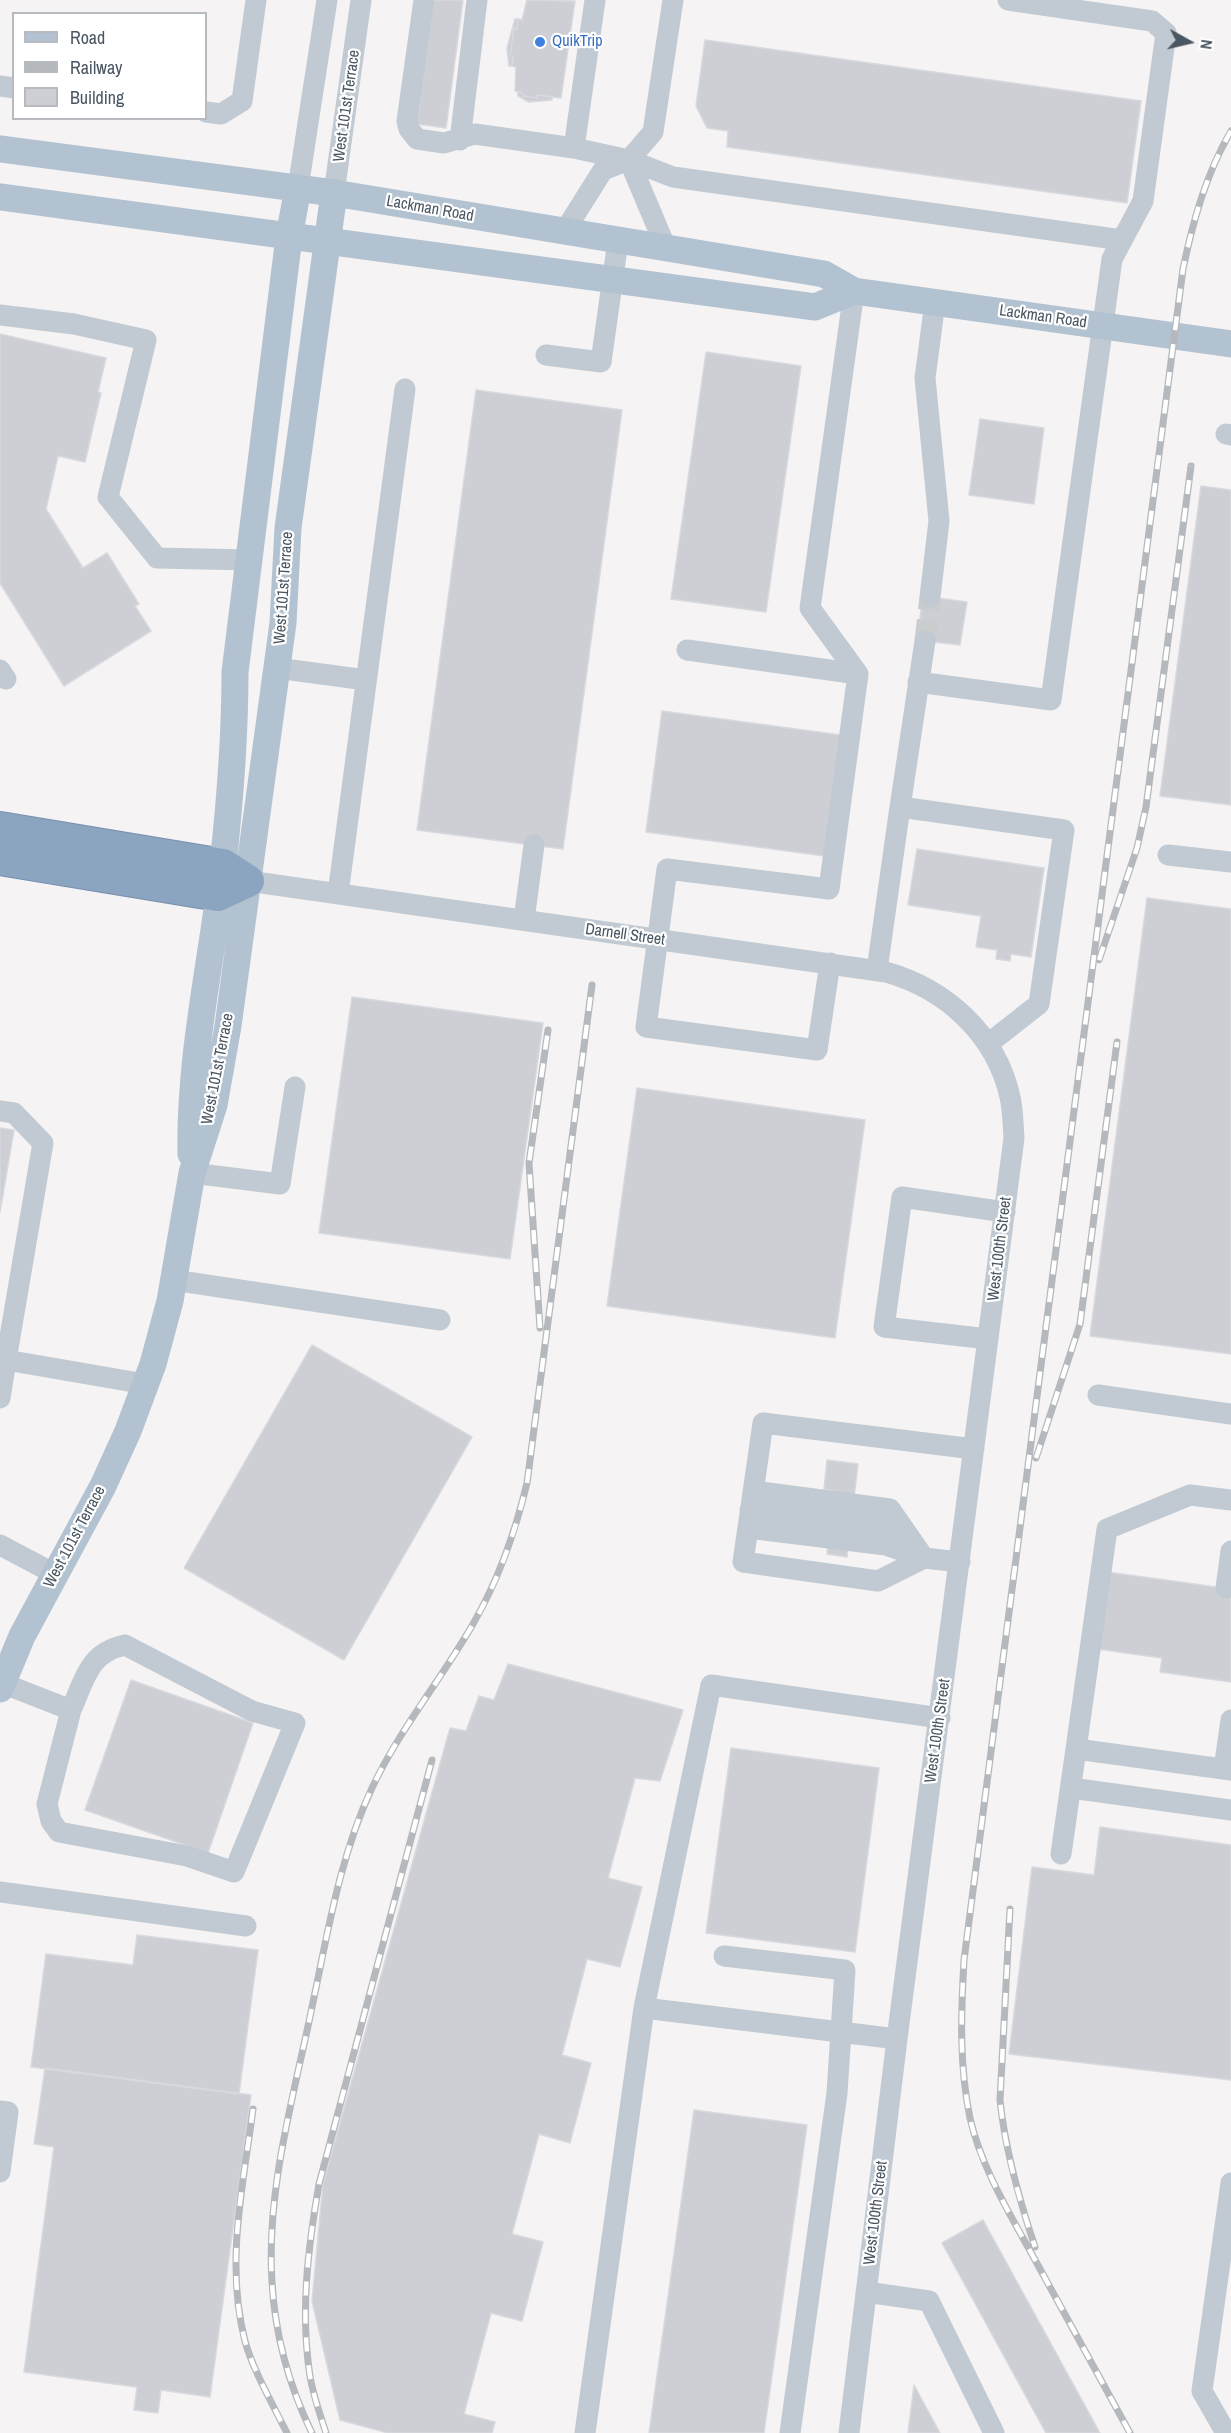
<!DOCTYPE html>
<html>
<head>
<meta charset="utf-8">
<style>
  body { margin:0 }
  #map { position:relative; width:1231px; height:2433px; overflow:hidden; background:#f5f3f3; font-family:"Archivo Narrow",sans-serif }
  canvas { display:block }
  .legend { position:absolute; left:12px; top:12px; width:195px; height:108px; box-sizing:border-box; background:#fff; border:2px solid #b7bbc0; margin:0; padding:8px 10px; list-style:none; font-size:18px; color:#4a5661 }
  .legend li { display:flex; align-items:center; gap:12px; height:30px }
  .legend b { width:30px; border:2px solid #b7bbc0 }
  .north { position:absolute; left:1159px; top:12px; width:60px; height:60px; -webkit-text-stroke:4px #fff; paint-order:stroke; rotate:98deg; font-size:16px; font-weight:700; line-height:24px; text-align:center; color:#4a5661 }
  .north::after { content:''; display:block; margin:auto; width:21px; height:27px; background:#4a5661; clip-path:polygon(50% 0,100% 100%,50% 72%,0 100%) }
</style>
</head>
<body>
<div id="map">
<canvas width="1231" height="2433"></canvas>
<ul class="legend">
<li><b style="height:8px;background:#b3c2d1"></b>Road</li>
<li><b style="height:8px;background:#b5b8bd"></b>Railway</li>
<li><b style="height:16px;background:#cdcfd5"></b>Building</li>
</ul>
<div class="north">N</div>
</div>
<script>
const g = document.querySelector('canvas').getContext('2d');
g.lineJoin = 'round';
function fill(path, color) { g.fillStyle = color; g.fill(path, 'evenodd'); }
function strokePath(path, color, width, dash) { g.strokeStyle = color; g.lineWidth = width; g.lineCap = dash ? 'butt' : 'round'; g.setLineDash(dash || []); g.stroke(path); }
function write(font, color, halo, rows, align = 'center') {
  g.font = font + ' "Archivo Narrow",sans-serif'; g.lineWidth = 4.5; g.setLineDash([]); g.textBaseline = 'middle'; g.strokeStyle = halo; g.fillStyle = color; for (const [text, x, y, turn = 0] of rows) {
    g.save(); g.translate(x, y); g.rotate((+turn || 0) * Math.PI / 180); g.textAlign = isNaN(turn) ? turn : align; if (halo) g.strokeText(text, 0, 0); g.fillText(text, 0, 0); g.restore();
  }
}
const building = new Path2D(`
  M434 0H463L446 128 417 124Z
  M527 0 575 1 561 98 537 95V98L523 96V93L515 91 516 67 512 66 513 56H510L514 28 517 29 518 19 522 20Z
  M515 19H518L517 29 514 28 510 56H513L512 66H509L507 48Z
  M705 40 1141 101 1127 203 727 147 728 131 707 128 696 106Z
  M518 92 523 93V96L537 98V95L552 97V100L529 102 518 96Z
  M0 334 106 358 98 392 101 393 85 462 58 456 46 509 83 568 107 553 139 604 135 606 151 631 64 686 0 583Z
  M706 352 801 366 766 612 671 599Z
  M476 390 622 410 563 849 417 830Z
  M980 419 1044 428 1034 504 969 495Z
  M1201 486 1231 490V805L1160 796Z
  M923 596 967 602 960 645 917 640Z
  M662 711 848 736 832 857 646 832Z
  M917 849 1044 868 1031 957 1011 954 1010 961 996 959 997 950 976 947 981 916 908 905Z
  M1147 898 1231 909V1354L1090 1336Z
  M352 997 543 1023 510 1259 319 1233Z
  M637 1088 865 1120 835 1338 607 1306Z
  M0 1128 14 1130 0 1212Z
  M312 1345 472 1437 344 1660 184 1568Z
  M827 1460 858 1464 847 1557 827 1554 834 1491 824 1489Z
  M1107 1572 1231 1589V1682L1160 1672 1162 1658 1097 1649Z
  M508 1664 683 1710 660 1781 635 1778 608 1878 642 1887 620 1967 587 1959 562 2055 591 2063 570 2143 539 2134 512 2234 543 2242 522 2321 491 2313 464 2414 495 2422 492 2433H388L340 2420 312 2301 323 2184 450 1728 466 1731 479 1696 494 1700Z
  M131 1680 253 1723 208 1853 85 1810Z
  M731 1748 879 1768 855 1952 706 1933Z
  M1100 1827 1231 1845V2080L1009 2054 1032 1867 1094 1875Z
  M137 1935 258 1950 239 2094 31 2067 46 1954 133 1965Z
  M45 2068 251 2095 210 2397 161 2390 158 2413 134 2410 137 2387 24 2372 54 2147 34 2144Z
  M694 2110 807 2125 764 2433H649Z
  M983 2220 1100 2433H1046L942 2243Z
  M914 2385 940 2433H908Z`);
fill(building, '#cdcfd5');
strokePath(building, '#d7d9de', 1.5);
strokePath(new Path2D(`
  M925 641 930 597`), '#caccce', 21, [21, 10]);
const highway = new Path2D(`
  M0 828 223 865 248 881
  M0 859 218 895 248 881`);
strokePath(highway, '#7690ad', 34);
strokePath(new Path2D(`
  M424 0 407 121 409 129 417 139 444 143 475 134 574 148 629 160 673 177 1122 240
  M0 86 14 88
  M206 112 221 114 242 101 256 0
  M460 140 477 0
  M574 148 595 0
  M629 160 666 248
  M298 188 327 0
  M334 193 361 0
  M564 232 603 170 629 160 653 132 673 0
  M0 315 74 324 146 340 108 497 157 558 249 560
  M546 355 601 362 618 241
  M1226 434 1231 435
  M930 597 939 521 925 378 935 302
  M687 650 858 674
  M277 668 366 680
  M0 670 6 679
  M918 682 1051 700 1112 259 1143 201 1166 33 1152 21 1008 0
  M900 807 925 641
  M1168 855 1231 862
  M248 881 886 972C946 989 996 1034 1010 1097 1013 1110 1013 1125 1014 1138L897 2039 849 2433
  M338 894 405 389
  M524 920 534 845
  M830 963 817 1050 646 1027 667 869 829 889 858 674 810 608 854 291
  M877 970 900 807 1064 830 1039 1004 988 1044
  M0 1111 14 1113 43 1143 6 1360
  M192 1173 280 1184 295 1087
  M173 1280 440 1320
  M988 1339 884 1327 902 1197 1005 1212
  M1098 1395 1231 1414
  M0 1398 6 1360 145 1384
  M753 1491 890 1509 924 1558
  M1231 1500 1190 1495 1107 1529 1076 1749 1231 1770
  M750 1510 887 1526 905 1542
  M748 1528 886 1545 912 1554
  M0 1545 55 1574
  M960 1562 924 1558 878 1581 743 1562 763 1423 974 1449
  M1226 1588 1231 1551
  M2 1683 71 1710 47 1804 51 1821 59 1832 187 1856 234 1872 295 1723 252 1711 125 1645C88 1653 85 1679 71 1710
  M1224 1769 1231 1720
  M1071 1788 1231 1810
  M1061 1854 1076 1749
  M0 1892 246 1926
  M724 1956 845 1970 837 2093 790 2433
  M644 2008 897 2039
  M0 2111 8 2112 0 2172
  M866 2292 929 2301 994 2433
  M585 2433 644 2008 711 1685 940 1718
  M1226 2433 1202 2391 1231 2183`), '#c1cad2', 21);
strokePath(new Path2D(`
  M0 149 334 193 824 274 854 291 1231 344
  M0 197 815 307 854 291
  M191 1154C189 1057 212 960 223 864 230 801 235 736 235 672L289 237 298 188
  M0 1689 22 1636 103 1486 128 1431 153 1364 170 1301 192 1173 214 1105 228 1026 283 623 288 528 334 193`), '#b3c2d1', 27);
strokePath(highway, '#8ba5c1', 32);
const rail = new Path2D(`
  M1099 960 1137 848 1146 807 1191 466
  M540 1328 529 1163 548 1030
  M1036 1458 1080 1324 1117 1042
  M1010 1909 1000 2100C1005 2150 1019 2199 1035 2247
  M253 2109C243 2186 225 2264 245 2341 252 2368 274 2407 287 2433
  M312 2433C289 2386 275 2334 272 2282 266 2192 293 2099 311 2012 327 1937 339 1858 372 1788 399 1730 441 1680 473 1624 499 1579 515 1533 527 1483L592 985
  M326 2433C320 2414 313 2395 310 2376 300 2311 308 2248 319 2184L432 1760
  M1130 2433C1098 2375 1066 2316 1034 2258 1010 2214 981 2167 970 2118 959 2065 961 2013 964 1960L1183 269C1193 221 1206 174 1231 131`);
strokePath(rail, '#b5b8bd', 7);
strokePath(rail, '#fff', 4.5, [14]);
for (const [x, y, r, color] of [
  [540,42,6,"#3f7fe0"]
]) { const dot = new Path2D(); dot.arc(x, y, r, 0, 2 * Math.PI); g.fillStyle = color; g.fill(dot); strokePath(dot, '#fff', 2); }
write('16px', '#366cbe', '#fff', [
  ["QuikTrip",552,42]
], 'left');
write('16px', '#4a5661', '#fff', [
  ["West 101st Terrace",347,106,-82],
  ["Lackman Road",430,209,10],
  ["Lackman Road",1043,317,8],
  ["West 101st Terrace",284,588,-86],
  ["Darnell Street",625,935,8],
  ["West 101st Terrace",218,1069,-79],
  ["West 100th Street",1000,1249,-83],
  ["West 101st Terrace",75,1537,-62],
  ["West 100th Street",938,1731,-82],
  ["West 100th Street",876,2213,-83]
]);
</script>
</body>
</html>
